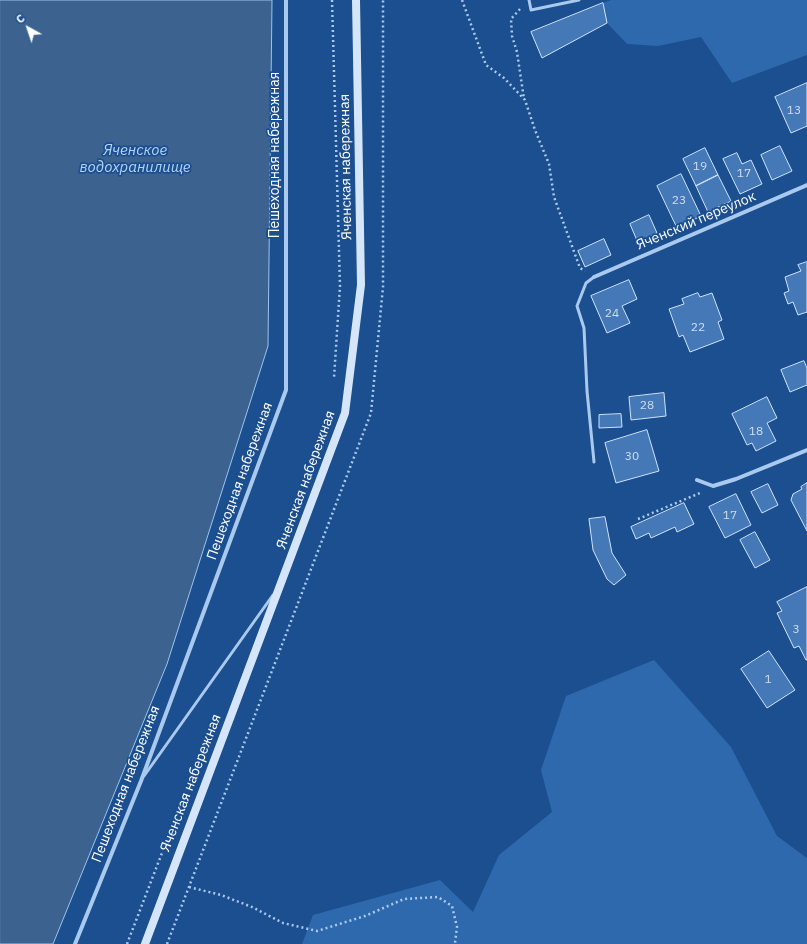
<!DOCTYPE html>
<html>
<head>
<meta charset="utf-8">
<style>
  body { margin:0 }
  #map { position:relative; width:807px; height:944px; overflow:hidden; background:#1b4f8f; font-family:"IBM Plex Sans",sans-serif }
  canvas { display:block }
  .north { position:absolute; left:8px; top:8px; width:40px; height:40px; -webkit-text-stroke:3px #1b4f8f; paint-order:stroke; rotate:320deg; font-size:11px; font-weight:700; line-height:16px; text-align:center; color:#fff }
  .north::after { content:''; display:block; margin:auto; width:14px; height:18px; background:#fff; clip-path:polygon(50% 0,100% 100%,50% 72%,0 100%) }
</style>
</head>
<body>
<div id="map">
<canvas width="807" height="944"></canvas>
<div class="north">С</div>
</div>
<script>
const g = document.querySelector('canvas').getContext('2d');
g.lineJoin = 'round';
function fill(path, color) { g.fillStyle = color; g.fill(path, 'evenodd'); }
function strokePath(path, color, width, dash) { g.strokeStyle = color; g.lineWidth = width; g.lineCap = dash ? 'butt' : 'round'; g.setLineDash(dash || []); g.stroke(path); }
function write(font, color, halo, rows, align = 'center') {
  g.font = font + ' "IBM Plex Sans",sans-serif'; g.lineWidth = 3.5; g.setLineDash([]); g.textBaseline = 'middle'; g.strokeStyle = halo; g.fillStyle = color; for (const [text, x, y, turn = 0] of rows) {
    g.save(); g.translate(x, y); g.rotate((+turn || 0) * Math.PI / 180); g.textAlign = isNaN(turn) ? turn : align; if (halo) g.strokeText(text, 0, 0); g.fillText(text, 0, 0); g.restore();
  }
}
fill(new Path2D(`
  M611 0H807V55L732 83 701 37 658 46 627 44 607 23 603 3Z
  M654 660 731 747 777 836 807 858V944H302L313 915 440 880 473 912 499 855 552 812 541 770 566 696Z`), '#2e69ad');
const water = new Path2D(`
  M0 0H272L268 346 167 664 53 944H0Z`);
fill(water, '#3c6290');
strokePath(water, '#9cc4f0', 1);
const building = new Path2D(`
  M603 3 607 23 542 58 531 32Z
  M807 83V126L791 133 775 97Z
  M780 146 792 171 772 180 761 155Z
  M705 148 718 175 696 186 683 159Z
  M737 153 742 164 751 160 762 184 740 194 723 159Z
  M681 174 701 216 677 228 657 186Z
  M718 175 731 201 708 212 696 186Z
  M649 215 657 233 638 243 630 224Z
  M604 239 611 255 585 267 578 251Z
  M807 262V312L798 315 793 302 788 304 784 293 789 291 785 277 801 271 798 265Z
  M629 280 637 299 622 306 630 323 607 333 591 296Z
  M698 293 700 297 712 293 722 320 718 322 724 339 690 352 683 335 679 337 669 309 684 304 682 299Z
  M804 361 807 368V385L790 392 781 370Z
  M664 393 666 416 631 420 629 397Z
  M767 397 777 418 767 423 776 441 756 451 752 443 747 445 732 414Z
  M621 414 622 427 599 428V415Z
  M647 430 659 471 616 483 605 443Z
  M807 483V531L791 500 793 494 802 489 801 487Z
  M768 484 778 505 762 513 751 492Z
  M736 494 751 525 725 538 709 507Z
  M684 503 694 524 677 532 675 527 651 538 649 533 636 539 631 527Z
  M605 517 612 553 626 575 614 585 607 579 593 550 589 519Z
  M755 532 770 560 755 568 740 540Z
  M807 587V660H806L799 646 794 648 777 613 782 611 777 602Z
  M769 651 795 690 767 708 741 669Z`);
fill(building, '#4478b7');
strokePath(building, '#cfe3fa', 1);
strokePath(new Path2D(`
  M332 0 340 286 334 378
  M462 0 486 65 504 78 525 100 535 130 549 164 554 197 580 268 585 271
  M520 9 511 19 512 36 517 52 524 99
  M638 519 700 493
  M189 887 221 895 252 907 283 923 317 931 365 916 404 899 438 897 452 906 457 927 455 943 454 944
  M127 944 195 767
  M167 944 371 413 383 287V0`), '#a9c9ee', 2.5, [2, 3]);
strokePath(new Path2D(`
  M529 0 531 10 579 0
  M594 277 586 283 577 306 584 328 587 391 594 462
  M144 776 273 595`), '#a9c9ee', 3);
strokePath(new Path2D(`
  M594 277 807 185
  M697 480 713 486 736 479 807 450
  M75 944 141 781 286 390V0`), '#a9c9ee', 4);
strokePath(new Path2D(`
  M145 944 345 413 361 285 356 0`), '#d6e6fa', 8);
write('12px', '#d0dded', null, [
  ["13",794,111],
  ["19",700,167],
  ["17",744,174],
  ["23",679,201],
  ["24",612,314],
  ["22",698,328],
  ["28",647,406],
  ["18",756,432],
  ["30",632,457],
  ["17",730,516],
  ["3",796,630],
  ["1",768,680]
]);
write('14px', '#fff', '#1b4f8f', [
  ["Пешеходная набережная",275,155,-90],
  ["Яченская набережная",346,167,-91],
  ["Яченский переулок",696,221,-23],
  ["Яченская набережная",306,480,-70],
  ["Пешеходная набережная",240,481,-70],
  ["Яченская набережная",191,783,-69],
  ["Пешеходная набережная",126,784,-69]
]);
write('italic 15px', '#b5d3f5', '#1b4f8f', [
  ["Яченское",135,151],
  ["водохранилище",135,168]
]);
</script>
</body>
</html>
